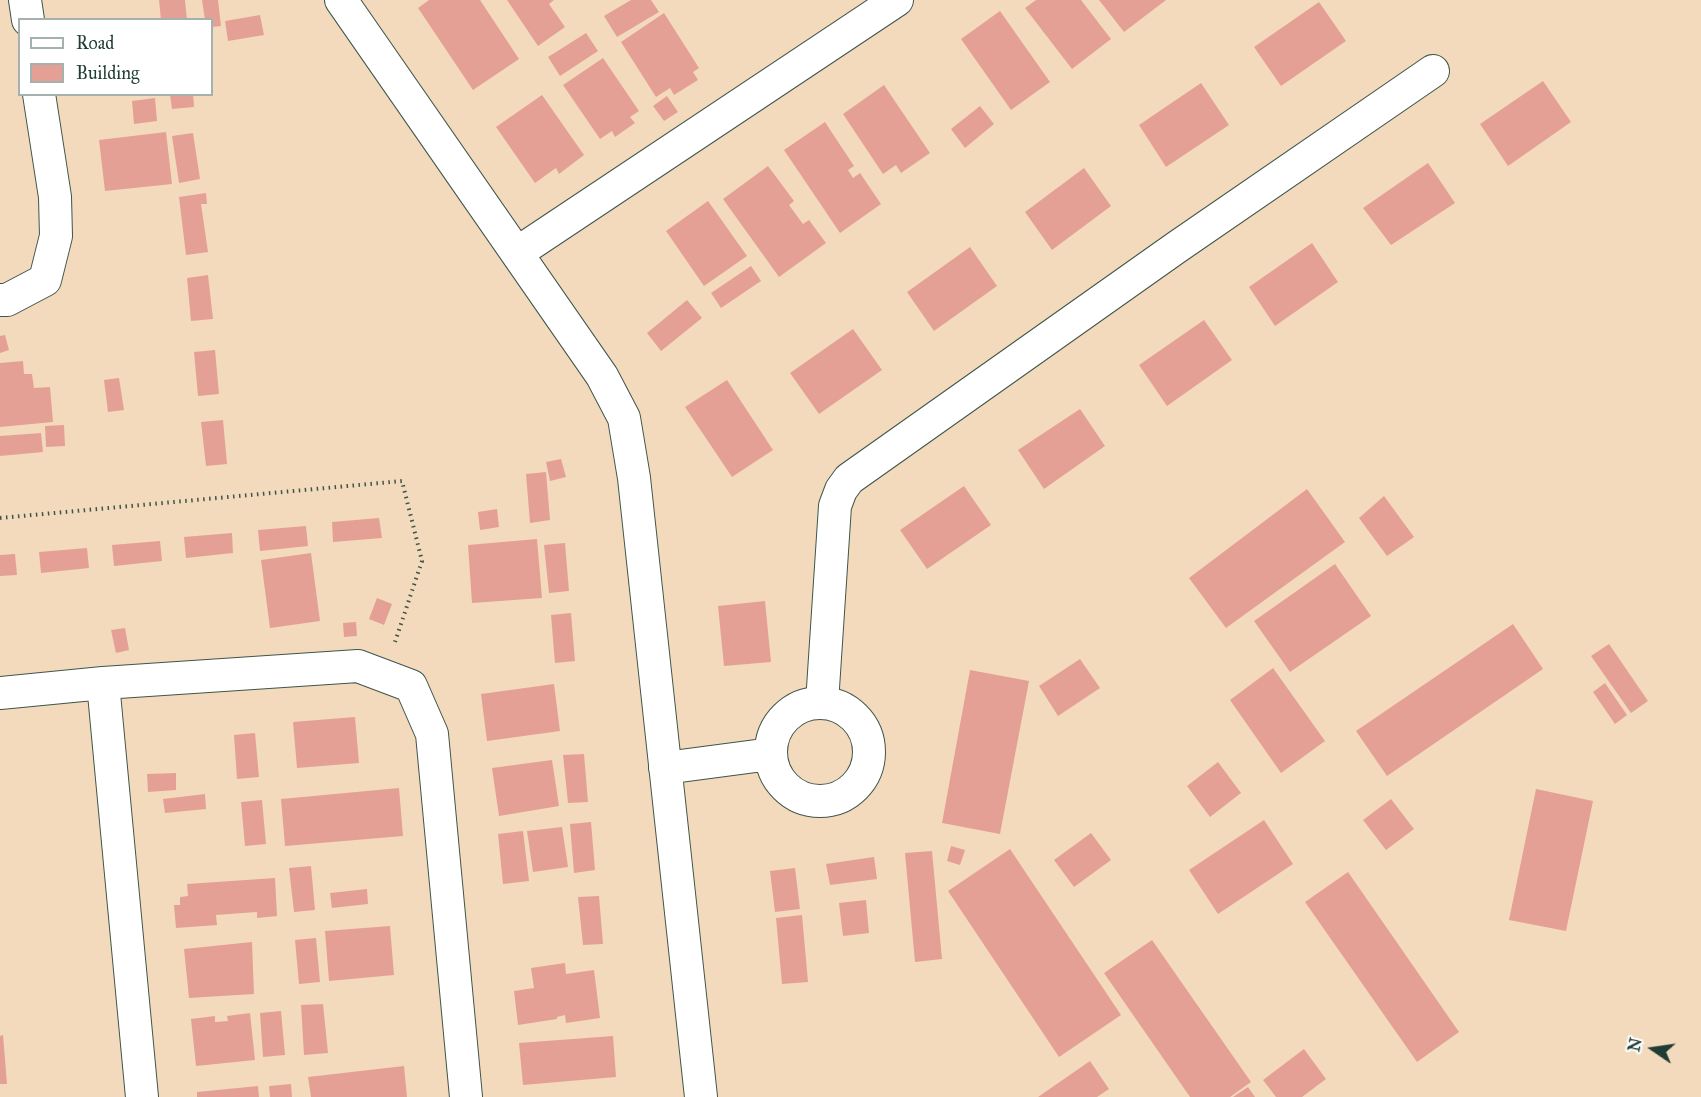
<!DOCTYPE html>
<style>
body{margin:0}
#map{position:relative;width:1701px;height:1097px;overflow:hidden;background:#f3dabd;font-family:"IM FELL Great Primer",serif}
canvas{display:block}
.legend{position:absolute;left:18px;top:18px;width:195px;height:78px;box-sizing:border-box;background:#fff;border:2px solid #a5b1ae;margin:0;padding:8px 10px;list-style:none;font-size:18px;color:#1f3d34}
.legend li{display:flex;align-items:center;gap:12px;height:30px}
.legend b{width:30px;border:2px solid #a5b1ae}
.north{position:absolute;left:1623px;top:1019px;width:60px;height:60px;-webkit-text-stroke:4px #fff;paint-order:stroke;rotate:283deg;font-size:16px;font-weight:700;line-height:24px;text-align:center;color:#1f3d34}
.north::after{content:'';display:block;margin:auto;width:21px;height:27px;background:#1f3d34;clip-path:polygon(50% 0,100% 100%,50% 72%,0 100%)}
</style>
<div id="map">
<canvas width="1701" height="1097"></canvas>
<ul class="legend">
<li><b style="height:8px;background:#fff"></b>Road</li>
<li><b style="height:16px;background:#e5a095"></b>Building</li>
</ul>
<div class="north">N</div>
</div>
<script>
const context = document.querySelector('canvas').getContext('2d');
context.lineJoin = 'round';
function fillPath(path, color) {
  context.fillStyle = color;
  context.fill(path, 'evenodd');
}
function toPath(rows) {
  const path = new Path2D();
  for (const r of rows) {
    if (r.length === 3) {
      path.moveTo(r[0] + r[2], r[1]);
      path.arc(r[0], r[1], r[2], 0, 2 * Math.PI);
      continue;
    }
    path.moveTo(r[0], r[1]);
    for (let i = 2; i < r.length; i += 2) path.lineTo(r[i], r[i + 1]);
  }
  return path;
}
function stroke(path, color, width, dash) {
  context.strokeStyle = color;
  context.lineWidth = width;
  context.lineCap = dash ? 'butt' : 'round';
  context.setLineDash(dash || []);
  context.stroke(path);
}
fillPath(toPath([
 [159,0,185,0,187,20,161,20],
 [202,0,218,0,221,26,212,27,212,20,205,20],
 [429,0,480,0,519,59,473,90,418,8],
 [507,0,554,0,549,4,565,27,538,46],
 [631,0,651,0,659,12,617,37,604,16],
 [1036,0,1081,0,1111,39,1072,69,1025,8],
 [1099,0,1166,0,1124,32],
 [1319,2,1346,41,1281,86,1254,47],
 [1000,11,1050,82,1011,110,961,39],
 [664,13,699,68,693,72,698,80,674,95,670,88,656,97,621,42],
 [260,15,264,35,228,41,225,21],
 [586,33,598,51,560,76,548,57],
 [603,58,639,111,630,117,635,123,615,137,612,131,600,139,563,85],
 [1543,81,1571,122,1508,166,1480,124],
 [1201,83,1229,125,1166,167,1139,125],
 [884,85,930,153,901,173,896,165,883,174,843,114],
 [170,94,193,94,194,107,172,109],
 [542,95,584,155,559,174,556,168,535,183,496,127],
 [667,96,678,112,664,121,653,106],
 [155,98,157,121,134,124,132,101],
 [980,106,994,124,965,148,951,129],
 [825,122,854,166,848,170,853,178,860,173,881,204,840,233,784,150],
 [166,132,172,184,105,191,99,140],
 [193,133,200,179,179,183,172,136],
 [1428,163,1455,203,1391,245,1363,208],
 [768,166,794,201,789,205,803,224,809,220,826,243,779,277,723,199],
 [1084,168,1111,206,1052,250,1025,212],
 [206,193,207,204,201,204,208,252,186,255,179,197],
 [708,201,747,256,704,286,666,231],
 [1312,243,1338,282,1275,326,1249,287],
 [970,247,997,286,934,331,907,292],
 [751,266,761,281,721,308,711,293],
 [208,275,213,319,191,321,187,278],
 [687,300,702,318,661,351,647,333],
 [1204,320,1232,360,1167,406,1139,365],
 [853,329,882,370,819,414,790,373],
 [5,335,9,350,0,353,0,336],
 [215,350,219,394,198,396,194,352],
 [23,361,24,374,32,374,34,388,50,387,53,422,0,427,0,363],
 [119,378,124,410,108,412,104,380],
 [727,380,773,450,732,477,685,407],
 [1080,409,1105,446,1044,489,1018,450],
 [223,420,227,464,206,466,201,422],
 [64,425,65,446,46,447,45,426],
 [41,433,43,452,0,456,0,436],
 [561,459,566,477,550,481,546,462],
 [546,472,550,520,530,523,526,474],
 [964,486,991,525,927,569,900,530],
 [1307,489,1345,542,1226,628,1189,578],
 [1384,496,1414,537,1387,556,1359,518],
 [497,509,499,527,480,530,478,512],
 [379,518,382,538,333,542,332,522],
 [306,526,308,546,260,551,258,530],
 [232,533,233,553,186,558,184,537],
 [537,539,542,598,472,603,468,545],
 [160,541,162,561,114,566,112,545],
 [565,543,569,591,549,593,544,545],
 [87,548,89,568,41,573,39,552],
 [311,553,320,621,270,628,261,560],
 [15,554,17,575,0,576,0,555],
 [1335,564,1371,616,1290,672,1254,621],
 [377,598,392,604,384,625,369,619],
 [765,601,771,662,724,666,718,606],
 [571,613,575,661,555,663,551,615],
 [356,622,357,636,344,637,343,623],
 [1513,624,1543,669,1387,776,1356,731],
 [125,628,129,650,116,653,111,630],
 [1609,644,1648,701,1631,713,1591,656],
 [1080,659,1100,688,1058,716,1039,686],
 [1273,668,1325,741,1281,773,1230,700],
 [970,670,1029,681,1000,834,942,823],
 [1605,683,1627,715,1615,724,1593,692],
 [554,684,560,731,487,741,481,694],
 [355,717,359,763,297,768,293,722],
 [255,733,259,777,237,779,234,735],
 [584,754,588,802,568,803,563,755],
 [552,760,559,806,499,816,492,768],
 [1218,762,1241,793,1210,817,1187,786],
 [176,773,176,790,148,792,147,774],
 [399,788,403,836,285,846,281,799],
 [1536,789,1593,801,1566,931,1509,920],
 [205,794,206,809,165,813,163,799],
 [1391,799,1414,829,1386,850,1363,820],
 [262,800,266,844,245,846,241,802],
 [1264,820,1293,864,1218,914,1189,870],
 [591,822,595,870,574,873,570,824],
 [562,827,568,867,533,872,527,831],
 [523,831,529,881,503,884,498,834],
 [1091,833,1111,860,1074,887,1054,860],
 [951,846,965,850,960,865,947,861],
 [1010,849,1121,1015,1059,1057,948,891],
 [932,851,942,959,915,962,905,853],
 [874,857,877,879,830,885,826,864],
 [311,866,315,910,294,912,289,868],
 [795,868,800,909,775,912,770,871],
 [1348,872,1459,1032,1417,1062,1305,902],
 [275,878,277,916,257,918,257,912,216,915,217,925,176,928,174,905,180,905,180,897,188,896,187,884],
 [367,889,368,904,332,908,330,893],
 [599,896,603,944,583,945,578,897],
 [866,900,869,933,843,936,839,903],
 [802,915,808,982,782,984,776,918],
 [390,926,394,975,329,981,325,931],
 [316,938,320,982,299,984,295,940],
 [1152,940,1251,1082,1230,1097,1190,1097,1104,973],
 [252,942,254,994,189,998,184,949],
 [565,963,566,974,594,970,600,1018,566,1023,565,1015,557,1017,557,1019,518,1025,514,991,534,988,531,968],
 [323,1004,328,1053,304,1055,301,1005],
 [281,1011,285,1055,263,1057,260,1013],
 [250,1013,255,1060,196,1066,191,1019,215,1016,215,1022,228,1021,227,1016],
 [3,1035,7,1084,0,1084,0,1036],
 [613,1036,616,1077,523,1085,519,1043],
 [1304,1049,1326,1079,1302,1097,1276,1097,1263,1080],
 [1090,1061,1109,1089,1097,1097,1038,1097],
 [404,1066,407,1097,311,1097,308,1077],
 [291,1084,292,1097,270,1097,269,1086],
 [258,1086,259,1097,197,1097,197,1092],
 [1248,1087,1255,1097,1233,1097]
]), '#e5a095');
const street = toPath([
 [25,0,28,20],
 [341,0,602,376,624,418,634,478,701,1097],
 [517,253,897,0],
 [0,300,7,300,45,280,56,236,55,197,39,94],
 [103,683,142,1097],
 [0,693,103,683,358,666,411,686,432,734,466,1097],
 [822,703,835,506,841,490,849,479,1177,247,1433,71],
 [820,752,49],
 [665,768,771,754]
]);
stroke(street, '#3f5549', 34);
stroke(toPath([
 [0,518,402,481,422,561,394,645]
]), '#3f5549', 4, [1.5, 4.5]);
stroke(street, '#fff', 32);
</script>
